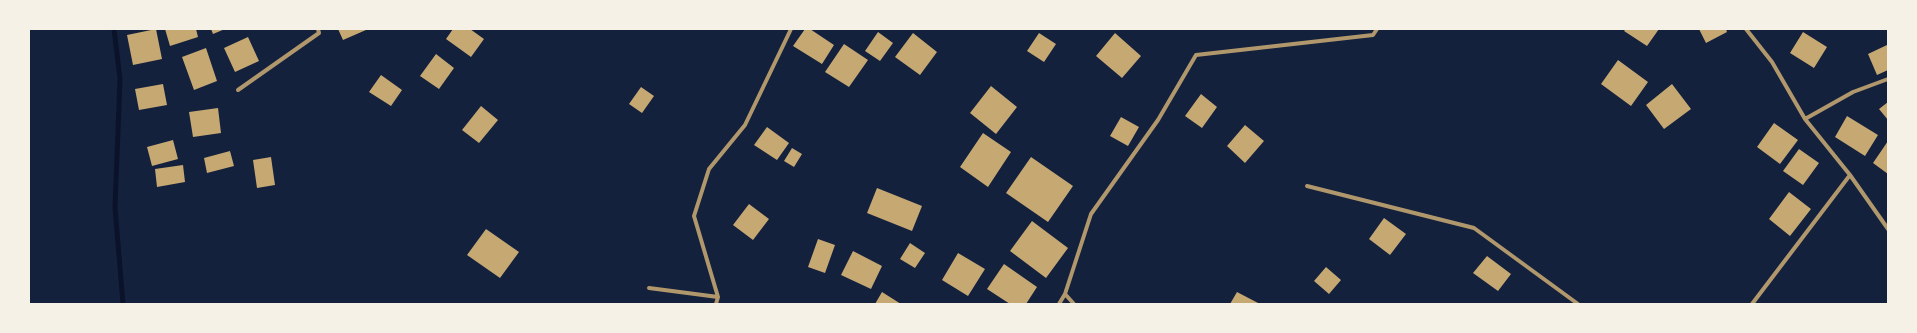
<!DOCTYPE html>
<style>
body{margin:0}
#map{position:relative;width:1917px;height:333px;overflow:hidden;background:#14213d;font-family:Helvetica,sans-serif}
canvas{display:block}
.frame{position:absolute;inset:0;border:30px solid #f6f1e7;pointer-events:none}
</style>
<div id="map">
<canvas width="1917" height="333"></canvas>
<div class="frame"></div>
</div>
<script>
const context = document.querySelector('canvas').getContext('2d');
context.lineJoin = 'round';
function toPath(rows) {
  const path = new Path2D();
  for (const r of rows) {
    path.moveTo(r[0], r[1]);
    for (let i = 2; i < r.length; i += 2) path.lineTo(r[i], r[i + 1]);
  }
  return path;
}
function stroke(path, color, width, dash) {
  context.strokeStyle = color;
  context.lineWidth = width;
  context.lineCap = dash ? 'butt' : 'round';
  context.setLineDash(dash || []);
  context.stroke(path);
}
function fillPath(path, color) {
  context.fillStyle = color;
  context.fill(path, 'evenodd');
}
stroke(toPath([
 [114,29,120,79,115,207,123,304]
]), '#0b132b', 5);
fillPath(toPath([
 [156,29,162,59,133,65,127,35],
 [165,29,196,29,198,37,170,46],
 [211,29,225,29,213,34],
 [338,29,365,29,366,30,343,40],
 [453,29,470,29,484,39,471,57,446,39],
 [805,29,810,29,834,45,822,64,793,46],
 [1626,29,1659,29,1647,46,1624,31],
 [1699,29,1726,29,1727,32,1706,43],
 [878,32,893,43,880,61,865,51],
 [1803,32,1827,47,1814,68,1790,53],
 [913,33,937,52,920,75,895,57],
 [1039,33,1056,44,1044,62,1027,51],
 [1115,33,1141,56,1122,78,1096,56],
 [248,37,259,61,235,72,224,48],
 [844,44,868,60,849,87,825,72],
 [1887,45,1888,70,1877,75,1868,54],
 [206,48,217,81,194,90,182,57],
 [436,54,454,68,439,89,420,76],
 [1618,60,1648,82,1631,106,1601,84],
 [381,75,402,90,391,106,369,92],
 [163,84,167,105,139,110,135,89],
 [1672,84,1691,109,1664,129,1646,105],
 [991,86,1017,107,996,134,970,113],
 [641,87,654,96,642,113,629,104],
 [1201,94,1217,107,1202,128,1185,116],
 [1888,102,1888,120,1879,109],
 [481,106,498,120,479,143,462,130],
 [218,108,221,133,193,137,189,112],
 [1847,116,1878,135,1865,156,1835,137],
 [1121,117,1139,127,1128,146,1110,136],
 [1774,123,1798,140,1780,164,1757,147],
 [1245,125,1264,141,1245,163,1227,146],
 [767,127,789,143,777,160,754,145],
 [983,133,1011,152,988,187,960,167],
 [173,140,178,159,152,166,147,147],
 [1888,141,1888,174,1873,163],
 [792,148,802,154,794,167,784,161],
 [1799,149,1819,163,1803,185,1783,171],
 [230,151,234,166,207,173,204,158],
 [271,157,275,185,257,188,253,160],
 [1031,157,1073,186,1048,222,1006,193],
 [183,165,185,182,157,187,155,169],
 [877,188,922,206,912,231,867,213],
 [1789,192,1811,209,1790,236,1769,219],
 [749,204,769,219,753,240,733,225],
 [1384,218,1406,234,1390,255,1369,239],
 [1032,221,1068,248,1046,278,1010,251],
 [486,229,519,252,500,278,467,255],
 [818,239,835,245,825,273,808,267],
 [910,243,925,253,915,268,900,259],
 [853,251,882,266,871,289,841,275],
 [958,253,985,269,968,296,942,280],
 [1487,256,1511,274,1498,291,1473,273],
 [1004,264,1037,287,1026,304,1010,304,987,289],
 [1326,267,1341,280,1329,294,1314,281],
 [882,292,901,304,875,304],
 [1237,292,1260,304,1230,304]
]), '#c6a872');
stroke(toPath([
 [1746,29,1772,62,1805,119,1850,175,1888,229],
 [238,90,319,33,318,29],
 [1805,119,1853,92,1888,79],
 [1307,186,1474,228,1578,304],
 [649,288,718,297],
 [716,304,718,297,694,216,709,169,745,125,791,29],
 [1059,304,1065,294],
 [1074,304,1065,294,1091,214,1158,120,1196,55,1373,35,1377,29],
 [1752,304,1850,175]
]), '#b1986c', 4);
</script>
